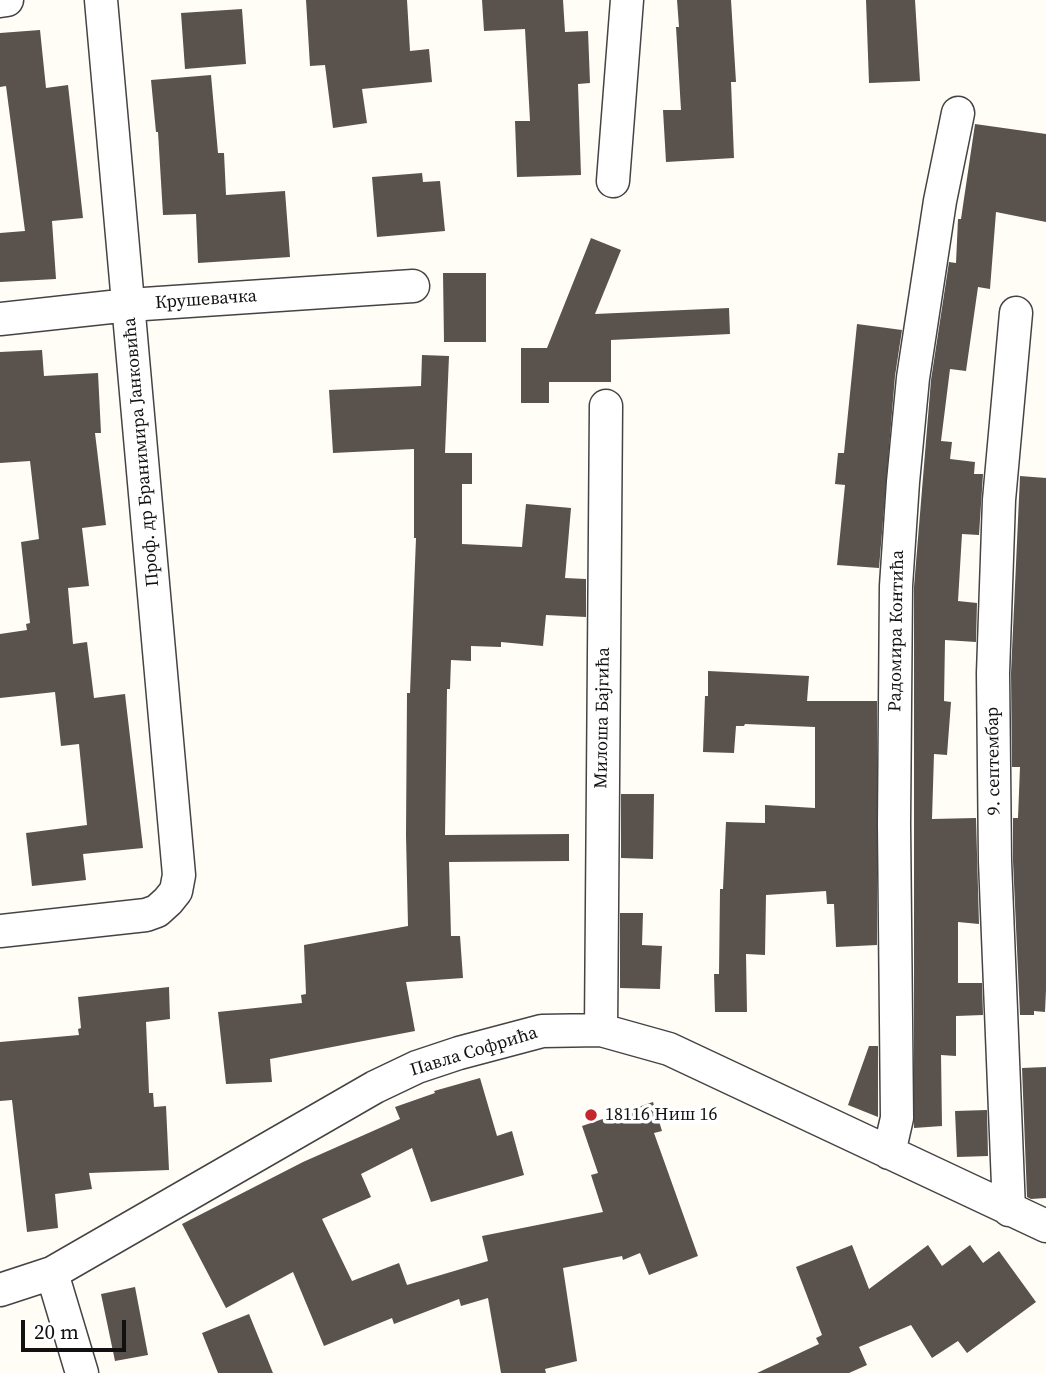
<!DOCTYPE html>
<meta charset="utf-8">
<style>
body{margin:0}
#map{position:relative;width:1046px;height:1373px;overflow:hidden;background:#fffdf5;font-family:"Source Serif 4",serif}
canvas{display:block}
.scale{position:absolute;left:21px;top:1320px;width:105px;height:32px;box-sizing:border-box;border:4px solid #111;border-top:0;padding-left:9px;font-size:21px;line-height:24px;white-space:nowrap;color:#111;-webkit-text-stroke:5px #fff;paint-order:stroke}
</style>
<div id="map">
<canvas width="1046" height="1373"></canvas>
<div class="scale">20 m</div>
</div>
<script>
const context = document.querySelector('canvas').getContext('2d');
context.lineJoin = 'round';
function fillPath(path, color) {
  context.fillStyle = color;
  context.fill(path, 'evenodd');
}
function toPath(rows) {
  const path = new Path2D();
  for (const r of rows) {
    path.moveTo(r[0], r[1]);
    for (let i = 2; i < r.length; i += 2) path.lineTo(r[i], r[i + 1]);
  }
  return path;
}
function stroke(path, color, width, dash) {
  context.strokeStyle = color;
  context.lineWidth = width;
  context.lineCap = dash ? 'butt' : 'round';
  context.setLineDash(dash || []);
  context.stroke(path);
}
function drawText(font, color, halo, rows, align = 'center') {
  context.font = font + ' "Source Serif 4",serif';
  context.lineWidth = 7;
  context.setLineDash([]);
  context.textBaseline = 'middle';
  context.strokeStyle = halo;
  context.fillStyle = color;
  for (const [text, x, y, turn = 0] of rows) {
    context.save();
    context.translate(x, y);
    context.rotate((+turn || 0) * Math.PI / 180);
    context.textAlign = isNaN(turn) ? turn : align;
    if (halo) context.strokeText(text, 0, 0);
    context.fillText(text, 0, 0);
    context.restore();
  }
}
fillPath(toPath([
 [306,0,407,0,410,51,429,49,432,82,362,89,367,123,333,128,325,65,310,66],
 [482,0,563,0,565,32,588,31,590,83,578,84,581,175,517,177,515,121,530,121,525,29,484,31],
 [677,0,731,0,736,82,731,82,734,158,666,162,663,110,681,110,676,27,679,27],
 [866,0,915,0,920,81,869,83],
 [242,9,246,64,185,69,181,13],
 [40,30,46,88,68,85,83,218,52,221,56,279,0,282,0,233,25,231,6,86,0,87,0,33],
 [211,75,218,153,224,153,226,195,285,191,290,257,198,263,196,214,163,215,158,132,156,132,151,80],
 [975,124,1046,134,1046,222,996,212,990,289,978,287,966,371,950,369,941,441,952,442,950,459,975,462,974,474,983,474,979,535,962,534,958,601,977,603,976,642,945,640,944,701,951,702,947,755,934,754,932,819,976,818,979,924,958,922,958,983,982,983,983,1015,956,1016,956,1056,941,1055,942,1126,914,1128,914,587,931,380,949,262,956,263,958,219,961,219],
 [422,173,423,182,440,181,445,231,377,237,372,177],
 [591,238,621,250,595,314,729,308,730,334,611,340,611,382,549,382,549,403,521,403,521,348,547,348],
 [443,273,486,273,486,342,444,342],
 [857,324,902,330,895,376,879,568,837,565,845,485,835,484,838,453,844,453],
 [42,350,44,376,98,373,101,433,95,433,106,525,82,528,89,586,68,588,73,644,87,642,94,698,125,694,143,848,83,854,86,880,32,886,26,833,87,825,79,744,61,746,55,692,0,698,0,634,27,630,26,624,30,623,21,542,39,539,30,461,0,463,0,352],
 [422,355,449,356,445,453,472,453,472,484,462,484,462,544,522,547,526,504,571,508,565,578,586,579,586,617,546,615,543,646,501,642,501,647,471,646,471,661,451,660,450,689,447,689,445,835,569,834,569,861,449,862,451,936,460,936,463,978,406,982,415,1031,270,1059,272,1082,226,1084,218,1012,302,1003,301,995,306,994,304,945,408,926,406,835,407,693,410,693,416,538,414,538,414,449,333,453,329,390,421,386],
 [1020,476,1046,478,1046,990,1045,1012,1034,1011,1034,1015,1020,1015,1013,861,1013,818,1018,818,1020,767,1012,767,1011,673],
 [708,671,809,676,807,701,877,701,877,945,836,947,834,904,827,904,826,891,766,895,765,955,746,954,747,1012,715,1012,714,974,719,974,720,889,723,889,726,822,765,823,765,805,815,808,815,727,745,724,744,726,736,726,734,753,703,752,705,696,708,696],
 [621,794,654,794,653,859,621,858],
 [620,913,643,913,642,945,662,946,660,989,620,988],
 [169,987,170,1019,146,1022,149,1093,153,1093,154,1107,166,1106,169,1170,89,1173,92,1189,55,1194,58,1228,27,1232,12,1100,0,1101,0,1042,79,1035,78,1029,81,1028,78,997],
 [869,1046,878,1046,878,1117,848,1105],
 [1046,1067,1046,1198,1031,1199,1027,1197,1022,1068],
 [480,1078,497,1136,512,1131,524,1175,431,1202,412,1148,361,1174,371,1197,322,1219,352,1281,399,1263,407,1285,488,1261,482,1236,603,1212,591,1175,598,1173,582,1126,653,1102,662,1131,654,1133,698,1256,649,1275,640,1253,623,1260,622,1256,563,1268,577,1361,545,1369,546,1373,501,1373,488,1298,461,1306,459,1299,394,1324,392,1318,324,1346,293,1272,226,1308,182,1224,303,1162,400,1119,395,1107,435,1093,434,1091],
 [987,1110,988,1156,957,1157,955,1111],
 [852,1245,869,1289,928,1245,942,1266,970,1245,983,1263,999,1251,1036,1302,967,1353,958,1341,932,1358,911,1325,859,1347,867,1365,849,1373,757,1373,819,1344,816,1338,822,1335,796,1267],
 [135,1287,148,1355,115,1361,101,1294],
 [249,1314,273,1373,218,1373,202,1333]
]), '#5a524d');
const minor = toPath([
 [0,1,7,0],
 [613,181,627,0],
 [0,319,129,305,413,286],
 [0,931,146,915,157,911,168,901,176,891,179,875,101,0],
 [601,1030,606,406],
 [889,1153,897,1118,894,824,896,586,903,482,913,378,940,201,958,113],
 [1009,1210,995,861,993,673,999,500,1016,313],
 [52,1273,82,1373],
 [0,1290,52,1273,375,1087,417,1067,459,1053,542,1031,601,1030,669,1049,1046,1226]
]);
stroke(minor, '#444', 35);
stroke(minor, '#fff', 32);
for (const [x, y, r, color] of [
 [591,1115,7,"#c4262e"]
]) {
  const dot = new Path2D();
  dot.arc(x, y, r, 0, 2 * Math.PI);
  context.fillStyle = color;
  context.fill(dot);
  stroke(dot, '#fff', 2.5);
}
drawText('18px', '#111', '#fff', [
 ["Крушевачка",206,300,-4],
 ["Проф. др Бранимира Јанковића",142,452,-95],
 ["Радомира Контића",897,631,-89],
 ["Милоша Бајгића",603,718,-89],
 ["9. септембар",994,761,-91],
 ["Павла Софрића",474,1052,-17]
]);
drawText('18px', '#111', '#fff', [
 ["18116 Ниш 16",605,1115]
], 'left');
</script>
